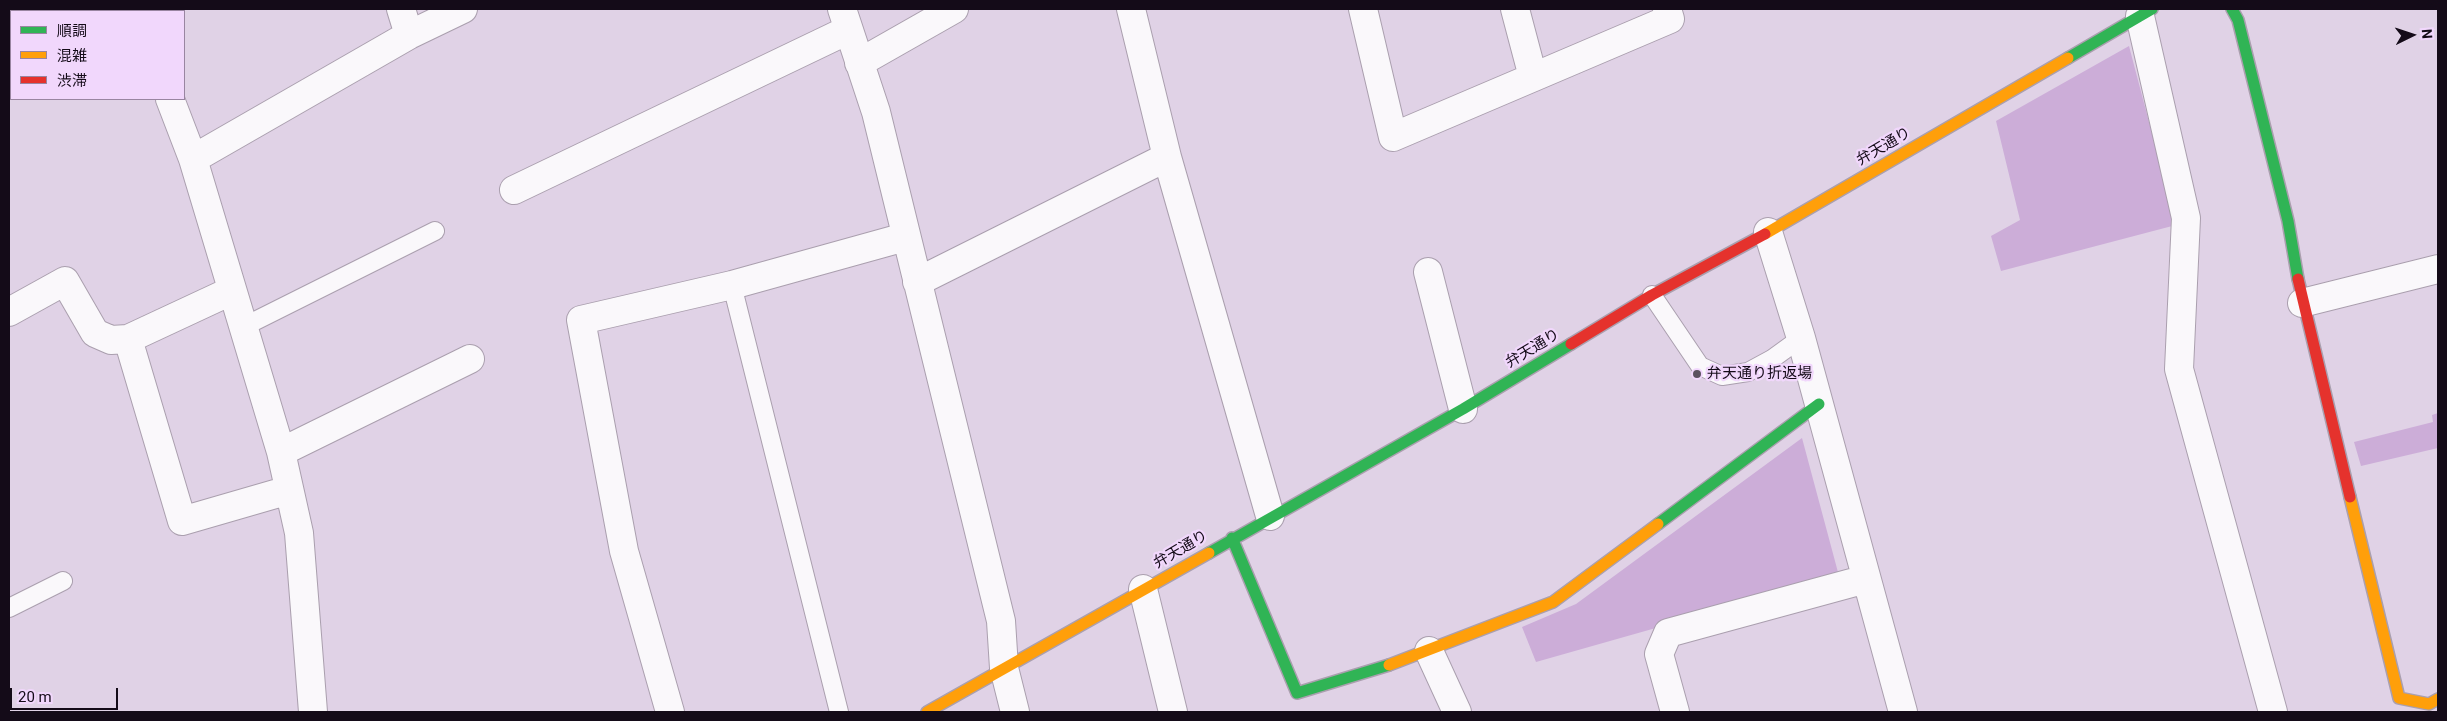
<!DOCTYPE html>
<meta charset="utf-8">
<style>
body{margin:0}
#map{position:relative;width:2447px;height:721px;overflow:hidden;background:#e0d2e6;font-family:Roboto,"Noto Sans JP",sans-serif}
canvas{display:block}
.frame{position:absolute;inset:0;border:10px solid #140b18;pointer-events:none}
.legend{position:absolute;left:10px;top:10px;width:175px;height:90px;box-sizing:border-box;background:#f1d7fc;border:1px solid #9985a1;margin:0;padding:6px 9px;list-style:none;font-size:15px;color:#140b18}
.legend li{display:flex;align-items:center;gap:10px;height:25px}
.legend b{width:25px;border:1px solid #9985a1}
.north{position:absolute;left:2387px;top:10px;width:50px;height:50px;-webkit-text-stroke:4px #f1d7fc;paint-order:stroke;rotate:86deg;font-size:14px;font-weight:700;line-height:20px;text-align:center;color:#140b18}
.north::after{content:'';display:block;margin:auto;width:18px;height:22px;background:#140b18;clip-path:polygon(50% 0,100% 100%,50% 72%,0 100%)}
.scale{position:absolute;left:10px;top:688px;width:108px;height:22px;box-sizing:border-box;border:2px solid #140b18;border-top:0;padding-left:6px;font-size:15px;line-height:18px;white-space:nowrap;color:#140b18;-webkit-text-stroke:4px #f1d7fc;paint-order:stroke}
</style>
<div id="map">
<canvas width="2447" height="721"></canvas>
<div class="frame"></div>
<ul class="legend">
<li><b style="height:6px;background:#30b455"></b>順調</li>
<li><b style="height:6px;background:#ff9f0a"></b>混雑</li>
<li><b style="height:6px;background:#e5322d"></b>渋滞</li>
</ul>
<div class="north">N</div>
<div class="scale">20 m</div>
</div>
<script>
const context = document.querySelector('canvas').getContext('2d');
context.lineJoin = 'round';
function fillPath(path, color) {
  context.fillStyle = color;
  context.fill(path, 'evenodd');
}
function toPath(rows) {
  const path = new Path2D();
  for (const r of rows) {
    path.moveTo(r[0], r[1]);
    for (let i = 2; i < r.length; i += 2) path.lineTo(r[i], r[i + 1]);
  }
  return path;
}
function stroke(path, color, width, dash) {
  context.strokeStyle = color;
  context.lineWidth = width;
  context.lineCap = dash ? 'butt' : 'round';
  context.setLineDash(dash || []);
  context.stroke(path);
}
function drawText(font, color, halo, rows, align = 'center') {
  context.font = font + ' Roboto,"Noto Sans JP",sans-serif';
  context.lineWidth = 4.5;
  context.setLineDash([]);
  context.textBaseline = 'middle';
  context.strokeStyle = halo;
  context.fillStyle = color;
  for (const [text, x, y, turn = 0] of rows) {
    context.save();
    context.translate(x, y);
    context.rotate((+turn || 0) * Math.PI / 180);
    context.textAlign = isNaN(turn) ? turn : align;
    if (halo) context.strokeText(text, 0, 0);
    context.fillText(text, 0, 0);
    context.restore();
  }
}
fillPath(toPath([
 [2129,46,2176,225,2001,271,1991,236,2020,220,1996,121],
 [2438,413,2438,448,2361,466,2354,442,2433,422,2432,415],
 [1802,438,1839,576,1536,662,1522,627,1576,604]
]), '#ccadd8');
const lane = toPath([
 [732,285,839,712],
 [1652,295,1700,366,1722,376,1748,372,1772,359,1801,338],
 [243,327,435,231],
 [9,608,63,581]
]);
const street = toPath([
 [136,9,137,11],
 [401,9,409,35],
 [842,9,876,112,1001,621,1004,668,1015,712],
 [1131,9,1167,157],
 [1363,9,1393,137,1670,19,1667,9],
 [1515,9,1533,77],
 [2140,16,2186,218,2179,369,2273,712],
 [859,63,954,9],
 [170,99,193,159,281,452,299,533,313,712],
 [193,159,409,35,463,9],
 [514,190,848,30],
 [1768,232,1801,338,1903,712],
 [1428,272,1463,409],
 [917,282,1167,157,1270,516],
 [2302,303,2438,269],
 [9,312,65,281,95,333,111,340,128,339,231,291],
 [128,339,182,521,289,490],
 [281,452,470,359],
 [1143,589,1173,712],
 [1429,651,1457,712],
 [670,712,624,551,581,320,732,285,905,237],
 [1675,712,1659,654,1668,633,1866,579]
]);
const fast = toPath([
 [2232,9,2238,20,2288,221,2298,279],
 [2068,58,2152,9],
 [1658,524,1819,404],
 [1232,538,1297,693,1389,665],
 [1209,553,1463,409,1571,344]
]);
const slow = toPath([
 [1765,234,2068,58],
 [2350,497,2399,698,2429,704,2438,699],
 [1389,665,1553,602,1658,524],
 [927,712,1209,553]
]);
const jam = toPath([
 [2298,279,2350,497],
 [1571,344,1652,295,1765,234]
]);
stroke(lane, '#aa9fae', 20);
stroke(street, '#aa9fae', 30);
stroke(fast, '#aa9fae', 14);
stroke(slow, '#aa9fae', 14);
stroke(jam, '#aa9fae', 14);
stroke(lane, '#faf8fb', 18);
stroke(street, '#faf8fb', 28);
stroke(fast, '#30b455', 11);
stroke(slow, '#ff9f0a', 11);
stroke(jam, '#e5322d', 11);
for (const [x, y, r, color] of [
 [1697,374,5,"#5b5160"]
]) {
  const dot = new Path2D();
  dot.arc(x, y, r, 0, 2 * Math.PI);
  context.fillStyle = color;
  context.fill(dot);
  stroke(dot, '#f1d7fc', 2);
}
drawText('15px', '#140b18', '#f1d7fc', [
 ["弁天通り",1884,147,-30],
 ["弁天通り",1533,349,-31],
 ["弁天通り",1181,550,-30]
]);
drawText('15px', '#140b18', '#f1d7fc', [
 ["弁天通り折返場",1707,374]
], 'left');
</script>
